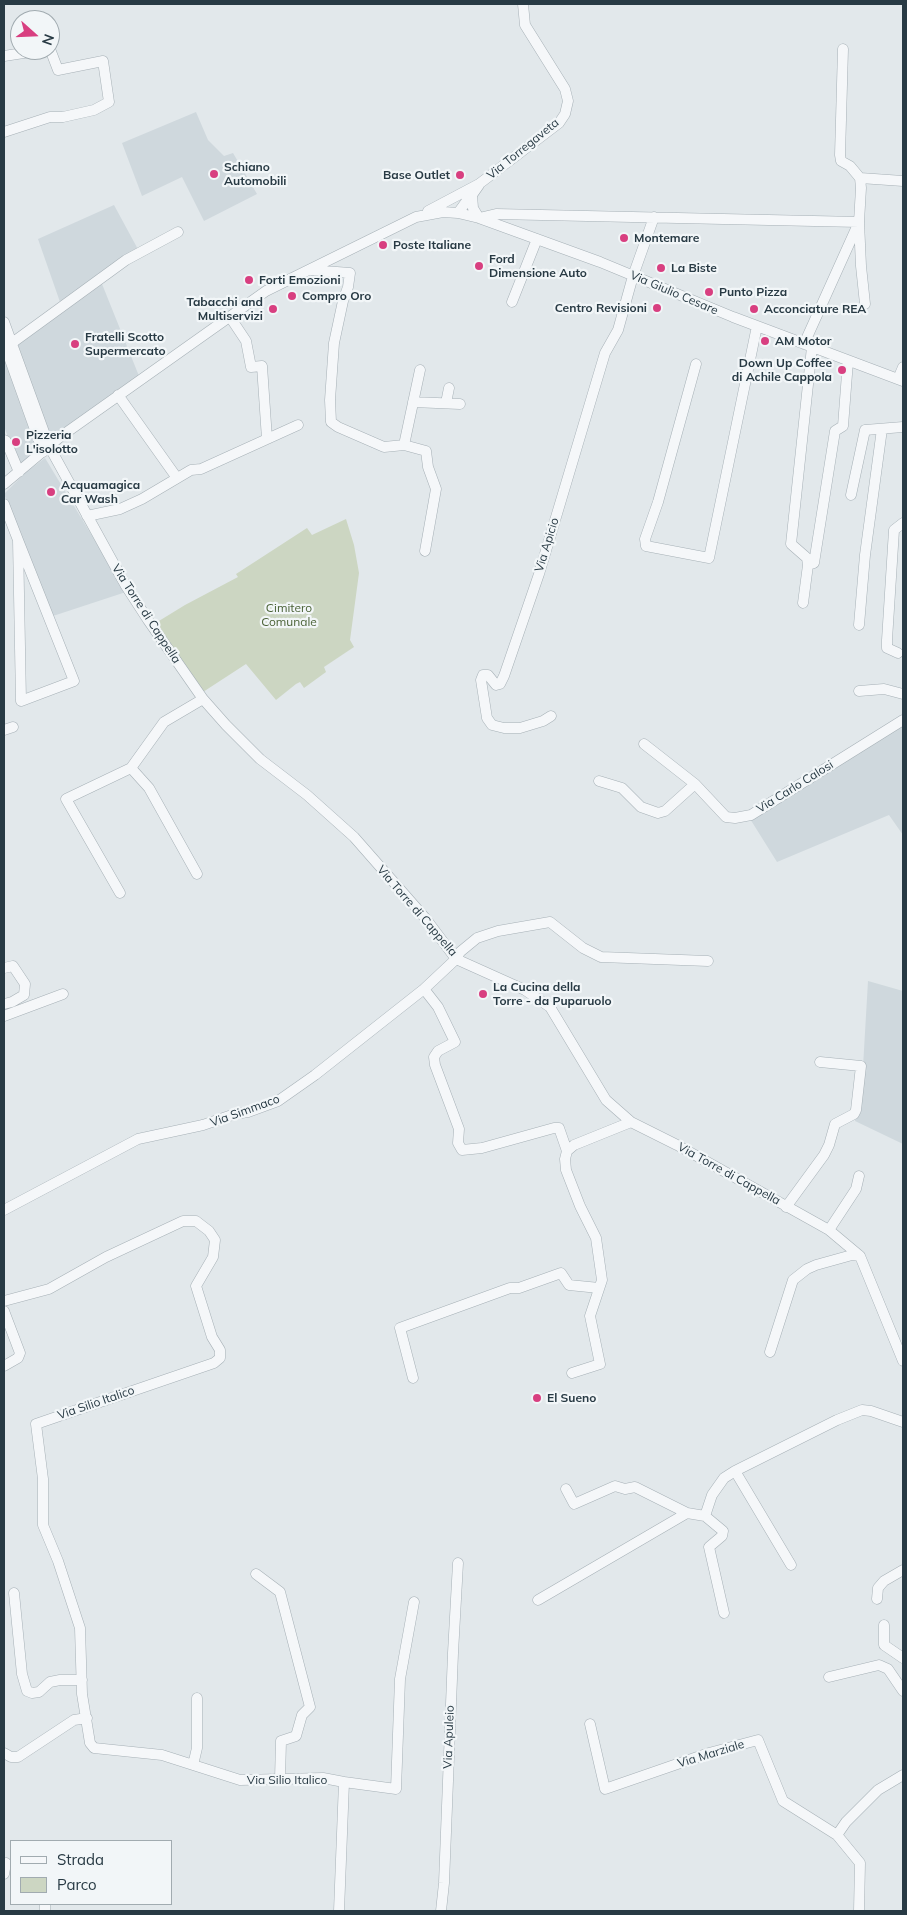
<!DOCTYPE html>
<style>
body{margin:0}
#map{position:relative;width:907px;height:1915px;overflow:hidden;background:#e2e8eb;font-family:Mulish,sans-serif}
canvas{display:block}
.frame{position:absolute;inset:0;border:5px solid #283a44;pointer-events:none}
.legend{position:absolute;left:10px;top:1840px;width:162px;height:65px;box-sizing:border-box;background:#f2f6f8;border:1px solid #a1abb0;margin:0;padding:6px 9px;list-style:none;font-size:15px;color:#283a44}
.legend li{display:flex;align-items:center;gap:10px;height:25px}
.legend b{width:25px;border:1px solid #a1abb0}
.north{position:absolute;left:10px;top:10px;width:50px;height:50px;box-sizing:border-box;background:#f2f6f8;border:1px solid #a1abb0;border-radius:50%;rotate:110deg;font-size:14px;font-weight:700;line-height:20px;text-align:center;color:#283a44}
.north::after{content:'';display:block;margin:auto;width:18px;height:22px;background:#d83f80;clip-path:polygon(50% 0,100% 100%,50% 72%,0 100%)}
</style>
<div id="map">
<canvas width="907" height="1915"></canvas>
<div class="frame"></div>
<ul class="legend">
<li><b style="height:6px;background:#f5f7f9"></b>Strada</li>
<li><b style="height:14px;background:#ccd6c2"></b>Parco</li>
</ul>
<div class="north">N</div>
</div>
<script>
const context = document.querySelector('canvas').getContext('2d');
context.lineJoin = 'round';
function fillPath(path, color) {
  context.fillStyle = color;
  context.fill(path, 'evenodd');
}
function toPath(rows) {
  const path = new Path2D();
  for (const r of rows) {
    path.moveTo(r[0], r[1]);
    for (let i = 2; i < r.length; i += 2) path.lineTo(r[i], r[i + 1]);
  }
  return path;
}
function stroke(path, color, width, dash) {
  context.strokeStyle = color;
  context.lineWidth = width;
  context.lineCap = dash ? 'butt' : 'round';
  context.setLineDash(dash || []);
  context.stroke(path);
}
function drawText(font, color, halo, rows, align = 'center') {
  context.font = font + ' Mulish,sans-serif';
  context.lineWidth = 4.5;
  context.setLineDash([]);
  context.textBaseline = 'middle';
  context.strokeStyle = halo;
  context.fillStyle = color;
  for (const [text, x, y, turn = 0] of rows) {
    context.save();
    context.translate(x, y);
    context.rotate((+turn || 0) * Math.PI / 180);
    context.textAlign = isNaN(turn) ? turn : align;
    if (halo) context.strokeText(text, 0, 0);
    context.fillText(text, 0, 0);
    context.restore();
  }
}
fillPath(toPath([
 [196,112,208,140,224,156,233,153,257,194,204,221,182,177,142,196,122,143],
 [114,205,140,253,100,279,139,376,18,466,4,426,4,329,14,336,60,302,38,239],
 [45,458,126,592,53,616,4,494,25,473],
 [903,715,903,835,889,815,777,862,747,814],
 [868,981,903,991,903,1144,855,1121,862,1084]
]), '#cfd8dd');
fillPath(toPath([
 [346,519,354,545,359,573,350,640,354,647,324,667,326,672,304,688,300,682,296,684,276,700,246,664,203,692,154,624,185,605,238,577,236,574,307,528,312,535]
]), '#ccd6c2');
const minor = toPath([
 [843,49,840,155,841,161,850,166,860,178,861,188,859,222,861,266,865,304],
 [4,56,43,50],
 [4,132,50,117,63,117,94,110,109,102,103,61,58,70,50,49],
 [860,178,903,181],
 [479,185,472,195,473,208,479,218],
 [428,211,479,184,559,123,565,114,568,101,565,89,525,25,523,4],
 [458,213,474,191],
 [479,218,496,214,859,222,804,344],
 [310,270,350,273,348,287,343,301,334,343,330,400,331,422,338,427,384,447,404,445,426,451,428,467,436,489,425,551],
 [512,302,537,239],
 [230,317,246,341,251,367,262,366,267,439],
 [4,322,49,446,126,586,148,620,203,699,226,725,260,759,307,795,354,837,426,919,456,959,525,990,550,1007,606,1100,631,1122,677,1145,829,1230,860,1256,903,1361],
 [4,343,43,452],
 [12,343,126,260,178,232],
 [696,364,658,502,645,539,646,546,709,558,757,326],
 [898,379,903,367],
 [118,395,177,478],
 [413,402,460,404],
 [446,403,449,388],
 [4,440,6,441,19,472],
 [404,445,420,370],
 [4,484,60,437,266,291,416,217,443,212,458,213,479,218,600,262,733,317,903,381],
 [851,495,865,430,903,427],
 [4,504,18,540,74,681,21,701,18,540],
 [87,516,120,509,142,499,191,470,201,469,298,425],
 [808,565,807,558,791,544,812,347],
 [803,603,808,565,814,563,835,431,843,426,848,361],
 [859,625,865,555,882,429],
 [898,653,887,648,887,640,894,530,903,523],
 [859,691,884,689,903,694],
 [551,716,543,721,520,728,504,728,492,725,487,718,481,680,483,675,488,675,496,685,500,684,504,676,539,574,605,353,618,330,633,276,654,217],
 [4,730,13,727],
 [644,744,695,784,726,817,735,818,751,815,903,720],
 [131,768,149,788,197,874],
 [599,781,622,788,641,807,658,813,665,811,695,784],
 [120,893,66,799,131,768,164,722,203,699],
 [4,968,13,966,25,984,24,995,12,1002,4,1004],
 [424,989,438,1007,455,1042,438,1051,434,1057,435,1065,459,1129,458,1143,462,1150,482,1148,554,1128,559,1128,567,1151],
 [4,1016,63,994],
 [786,1207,824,1155,829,1145,835,1124,854,1114,856,1110,861,1066,820,1062],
 [4,1210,138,1139,203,1125,235,1114,248,1112,278,1101,315,1075,424,989,456,959,460,952,477,938,498,931,550,922,583,948,601,957,708,961],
 [829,1230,856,1189,859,1176],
 [4,1301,49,1289,106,1257,183,1221,196,1221,209,1231,215,1240,213,1257,196,1286,212,1337,220,1350,220,1358,214,1363,36,1424,43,1479,43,1525,58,1561,80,1628,82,1694,90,1743,94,1748,162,1755,240,1780,323,1778,344,1782,339,1911],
 [4,1311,20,1353,18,1358,4,1366],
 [770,1352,793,1280,807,1269,816,1265,852,1255,860,1256],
 [572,1373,600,1364,590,1316,602,1280,596,1238,580,1206,566,1170,565,1159,567,1151,574,1145,631,1122],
 [413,1378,400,1328,510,1288,519,1288,561,1273,569,1285,599,1288],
 [735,1471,791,1565],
 [566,1489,574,1504,615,1486,625,1489,635,1487,687,1513],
 [705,1516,712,1495,724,1478,735,1471,837,1420,862,1410,871,1411,903,1422],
 [256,1574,280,1592,310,1707,302,1715,296,1736,281,1741,280,1779],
 [14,1593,22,1674,27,1691,32,1693,39,1692,50,1682,60,1680,82,1680],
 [877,1599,878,1588,884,1581,903,1570],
 [538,1600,687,1513,705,1516,723,1531,722,1536,709,1547,724,1613],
 [884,1625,884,1645,903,1658],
 [829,1677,879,1665,888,1669,903,1691],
 [590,1724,605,1789,709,1753,758,1740,783,1801,837,1835],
 [4,1753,11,1757,18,1757,74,1720,87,1718],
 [193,1765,197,1748,197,1698],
 [344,1782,396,1789,400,1679,414,1602],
 [4,1874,6,1863],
 [45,1911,45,1904],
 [441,1911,444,1883,453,1653,458,1563],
 [859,1911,860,1863,837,1835,846,1822,878,1790,903,1775]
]);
stroke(minor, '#a6b0b6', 11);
stroke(minor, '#f5f7f9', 10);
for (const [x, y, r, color] of [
 [214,174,5,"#d83f80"],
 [460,175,5,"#d83f80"],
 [624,238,5,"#d83f80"],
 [383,245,5,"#d83f80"],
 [479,266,5,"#d83f80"],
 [661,268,5,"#d83f80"],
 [249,280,5,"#d83f80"],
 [709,292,5,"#d83f80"],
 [292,296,5,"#d83f80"],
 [657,308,5,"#d83f80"],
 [273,309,5,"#d83f80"],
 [754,309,5,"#d83f80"],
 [765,341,5,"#d83f80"],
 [75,344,5,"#d83f80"],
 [842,370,5,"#d83f80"],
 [16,442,5,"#d83f80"],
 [51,492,5,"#d83f80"],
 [483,994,5,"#d83f80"],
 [537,1398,5,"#d83f80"]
]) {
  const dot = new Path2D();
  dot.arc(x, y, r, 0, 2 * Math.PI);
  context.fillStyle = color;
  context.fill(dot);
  stroke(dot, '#f2f6f8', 2);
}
drawText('12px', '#283a44', '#f2f6f8', [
 ["Via Torregaveta",523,149,-39],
 ["Via Giulio Cesare",674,293,23],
 ["Via Apicio",547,545,-73],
 ["Via Torre di Cappella",146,614,57],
 ["Via Carlo Calosi",795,787,-32],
 ["Via Torre di Cappella",417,911,49],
 ["Via Simmaco",245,1111,-20],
 ["Via Torre di Cappella",729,1174,29],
 ["Via Silio Italico",96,1403,-19],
 ["Via Apuleio",449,1737,-88],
 ["Via Marziale",711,1754,-17],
 ["Via Silio Italico",287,1780]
]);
drawText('bold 12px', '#283a44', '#f2f6f8', [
 ["Schiano",224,167],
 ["Automobili",224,181],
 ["Base Outlet",450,175,"right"],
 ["Montemare",634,238],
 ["Poste Italiane",393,245],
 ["Ford",489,259],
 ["Dimensione Auto",489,273],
 ["La Biste",671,268],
 ["Forti Emozioni",259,280],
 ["Punto Pizza",719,292],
 ["Compro Oro",302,296],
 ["Tabacchi and",263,302,"right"],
 ["Multiservizi",263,316,"right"],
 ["Centro Revisioni",647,308,"right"],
 ["Acconciature REA",764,309],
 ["Fratelli Scotto",85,337],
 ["Supermercato",85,351],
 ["AM Motor",775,341],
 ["Down Up Coffee",832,363,"right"],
 ["di Achile Cappola",832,377,"right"],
 ["Pizzeria",26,435],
 ["L'isolotto",26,449],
 ["Acquamagica",61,485],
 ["Car Wash",61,499],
 ["La Cucina della",493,987],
 ["Torre - da Puparuolo",493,1001],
 ["El Sueno",547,1398]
], 'left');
drawText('12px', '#496135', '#f2f6f8', [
 ["Cimitero",289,608],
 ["Comunale",289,622]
]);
</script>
